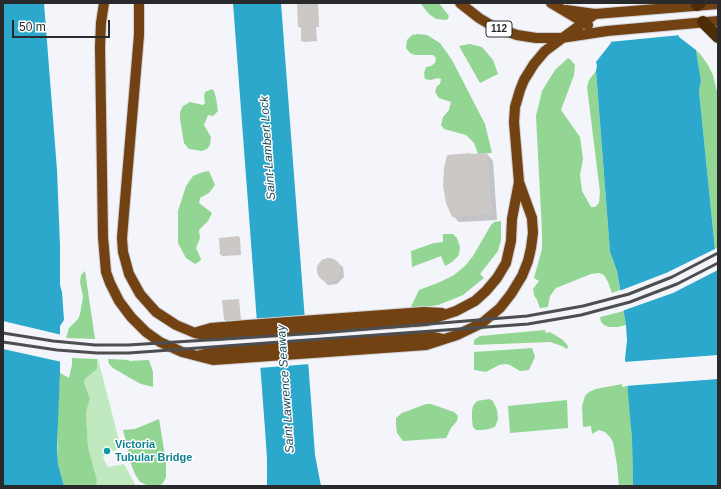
<!DOCTYPE html>
<style>
body{margin:0}
#map{position:relative;width:721px;height:489px;overflow:hidden;background:#f3f5fa;font-family:Helvetica,sans-serif}
canvas{display:block}
.frame{position:absolute;inset:0;border:4px solid #292a2b;pointer-events:none}
.scale{position:absolute;left:12px;top:20px;width:98px;height:18px;box-sizing:border-box;border:2px solid #292a2b;border-top:0;padding-left:5px;font-size:12px;line-height:14px;white-space:nowrap;color:#292a2b;-webkit-text-stroke:3px #fff;paint-order:stroke}
</style>
<div id="map">
<canvas width="721" height="489"></canvas>
<div class="frame"></div>
<div class="scale">50 m</div>
</div>
<script>
const context = document.querySelector('canvas').getContext('2d');
context.lineJoin = 'round';
function fillPath(path, color) {
  context.fillStyle = color;
  context.fill(path, 'evenodd');
}
function toPath(rows) {
  const path = new Path2D();
  for (const r of rows) {
    if (r.length === 3) {
      path.moveTo(r[0] + r[2], r[1]);
      path.arc(r[0], r[1], r[2], 0, 2 * Math.PI);
      continue;
    }
    path.moveTo(r[0], r[1]);
    for (let i = 2; i < r.length; i += 2) path.lineTo(r[i], r[i + 1]);
  }
  return path;
}
function stroke(path, color, width, dash) {
  context.strokeStyle = color;
  context.lineWidth = width;
  context.lineCap = dash ? 'butt' : 'round';
  context.setLineDash(dash || []);
  context.stroke(path);
}
function drawText(font, color, halo, rows, align = 'center') {
  context.font = font + ' Helvetica,sans-serif';
  context.lineWidth = 3;
  context.setLineDash([]);
  context.textBaseline = 'middle';
  context.strokeStyle = halo;
  context.fillStyle = color;
  for (const [text, x, y, turn = 0] of rows) {
    context.save();
    context.translate(x, y);
    context.rotate((+turn || 0) * Math.PI / 180);
    context.textAlign = isNaN(turn) ? turn : align;
    if (halo) context.strokeText(text, 0, 0);
    context.fillText(text, 0, 0);
    context.restore();
  }
}
fillPath(toPath([
 [97,359,98,359,121,448,105,454,103,458,108,467,124,464,136,486,96,486,97,480,88,447,86,413,90,398,84,383,85,379,97,369]
]), '#c0e9bf');
fillPath(toPath([
 [420,3,439,3,449,16,447,20,436,19,429,14],
 [418,34,427,35,440,43,452,60,485,124,492,153,478,154,474,143,466,135,444,129,441,125,443,117,449,110,451,102,439,98,435,92,437,86,440,84,441,79,438,78,431,80,425,79,424,73,426,67,431,66,435,63,436,58,433,55,415,55,410,53,406,48,407,40,412,35],
 [470,44,482,47,493,60,498,74,480,83,459,46],
 [696,50,701,55,708,65,713,75,718,96,718,247,715,249,699,91,701,81],
 [568,58,571,60,575,65,574,75,561,110,580,137,583,159,580,175,582,191,591,207,595,207,599,203,600,192,587,87,589,80,596,71,610,252,617,271,620,290,612,293,608,282,604,275,599,273,591,274,556,288,550,296,548,307,540,308,537,300,534,295,533,289,539,281,534,278,542,249,542,232,536,116,542,91,555,70],
 [212,89,214,91,216,98,218,111,213,116,208,115,204,125,211,137,210,145,207,149,202,151,189,149,184,143,180,119,180,112,183,106,190,102,203,105,205,103,204,96,205,92],
 [209,171,215,185,209,193,200,198,199,203,212,213,208,221,199,230,200,238,196,248,201,259,200,261,195,264,186,258,178,243,178,211,186,186,193,176,203,172],
 [501,221,501,240,498,251,480,274,484,278,463,295,451,300,438,305,410,309,419,290,440,282,454,275,465,266,473,256,491,225,494,222],
 [443,234,453,234,457,238,460,247,459,255,452,262,445,266,441,256,412,267,411,251,434,243,443,242],
 [85,271,95,339,66,338,69,328,78,319,80,314,83,297,80,282,81,275],
 [624,311,626,325,618,327,609,327,604,325,601,322,600,317],
 [545,330,546,333,550,332,563,340,568,346,567,349,562,346,550,342,474,345,474,340,480,336],
 [532,348,535,357,529,370,520,371,510,365,506,364,499,365,486,372,474,370,474,352],
 [72,358,97,359,97,369,85,379,84,383,90,398,86,413,88,447,97,480,96,486,64,486,58,464,57,426,60,373,69,378,72,365],
 [108,359,129,360,129,361,149,360,153,372,153,387,141,384,130,378,113,368,109,364],
 [622,384,622,387,627,386,629,395,632,439,633,486,619,486,617,465,613,442,610,437,605,432,599,430,592,434,591,426,583,427,582,406,585,396,589,392,596,389],
 [489,399,493,401,497,410,498,419,495,427,489,429,482,430,476,430,473,427,472,420,472,411,473,406,477,401],
 [567,400,568,428,510,433,508,406],
 [426,404,431,404,454,412,458,416,457,421,451,428,446,438,403,441,397,433,396,425,396,418,402,413],
 [159,419,166,462,166,477,163,483,159,486,149,486,140,482,135,474,131,464,123,430,135,429]
]), '#93d592');
fillPath(toPath([
 [3,3,44,3,57,170,60,246,60,285,62,292,64,320,60,326,60,373,57,446,58,464,64,486,3,486],
 [233,3,281,3,311,400,315,455,321,486,267,486,267,459,265,429],
 [607,3,676,3,679,37,696,50,701,81,699,91,718,279,718,486,633,486,632,439,625,359,627,340,626,325,617,271,610,252,596,71,597,66,596,62,611,43]
]), '#2ba8cb');
fillPath(toPath([
 [605,3,678,3,681,35,609,42],
 [717,248,718,270,673,293,622,311,619,291,666,273],
 [306,317,310,364,259,368,255,320],
 [3,321,62,335,62,362,3,349],
 [718,355,718,379,625,386,624,362]
]), '#f3f5fa');
fillPath(toPath([
 [298,3,318,3,319,27,316,27,317,41,304,42,302,41,302,28,299,27],
 [487,154,493,161,497,220,459,222,453,216],
 [239,237,240,239,241,255,223,256,221,255],
 [323,259,333,259,343,267,344,277,337,284,328,285,318,275,317,266],
 [238,300,239,301,241,320,226,321,225,320,223,301]
]), '#0003');
fillPath(toPath([
 [297,3,317,3,318,26,315,26,316,41,301,41,301,27,298,27],
 [471,153,471,154,487,153,492,214,452,217,446,203,443,186,444,168,447,155],
 [239,236,240,254,220,255,219,238],
 [329,270,12],
 [239,299,240,319,224,320,222,300]
]), '#ccc8c5');
const primary = toPath([
 [104,3,101,23,100,47,103,237,106,272,110,283,119,301,131,317,146,332,160,342,182,352,213,360,426,345,457,335,482,323,500,308,511,294,522,276,528,261,531,248,533,233,532,218,519,182,514,122,515,107,520,90,524,80,534,64,545,51,595,14,718,4],
 [139,3,139,35,124,213,122,238,123,252,129,274,140,294,156,312,176,325,195,333,212,336,426,321,456,311,475,301,486,291,497,278,506,263,511,241,512,219,519,182],
 [460,3,479,18,494,27,517,35,536,38,561,38,607,31,718,21],
 [551,3,588,25],
 [566,10,595,14],
 [197,332,211,328,248,325,424,312,442,313],
 [200,355,213,352,428,336,443,339]
]);
const highway = toPath([
 [697,5,700,3],
 [703,22,718,37]
]);
stroke(primary, '#cfd0d5', 12);
stroke(highway, '#cfd0d5', 14);
stroke(primary, '#724212', 10);
stroke(highway, '#4f2c08', 12);
stroke(toPath([
 [3,333,53,341,95,345,128,345,319,333,527,316,583,306,629,294,672,277,718,253],
 [3,342,57,350,97,353,129,353,528,324,581,315,630,302,677,284,718,263]
]), '#4d4e50', 3);
for (const [x, y, r, color] of [
 [107,451,4,"#0f9aa8"]
]) {
  const dot = new Path2D();
  dot.arc(x, y, r, 0, 2 * Math.PI);
  context.fillStyle = color;
  context.fill(dot);
  stroke(dot, '#fff', 1.5);
}
for (const [x, y, w] of [
 [499,29,26]
]) {
  const box = new Path2D();
  box.roundRect(x - w / 2, y - 8, w, 16, 3);
  context.fillStyle = '#fff';
  context.fill(box);
  stroke(box, '#292a2b', 1);
}
drawText('bold 10px', '#292a2b', null, [
 ["112",499,29]
]);
drawText('bold 11px', '#0d838f', '#fff', [
 ["Victoria",115,445],
 ["Tubular Bridge",115,458]
], 'left');
drawText('italic 12px', '#184a59', '#fff', [
 ["Saint-Lambert Lock",268,148,-94],
 ["Saint Lawrence Seaway",286,389,-94]
]);
</script>
